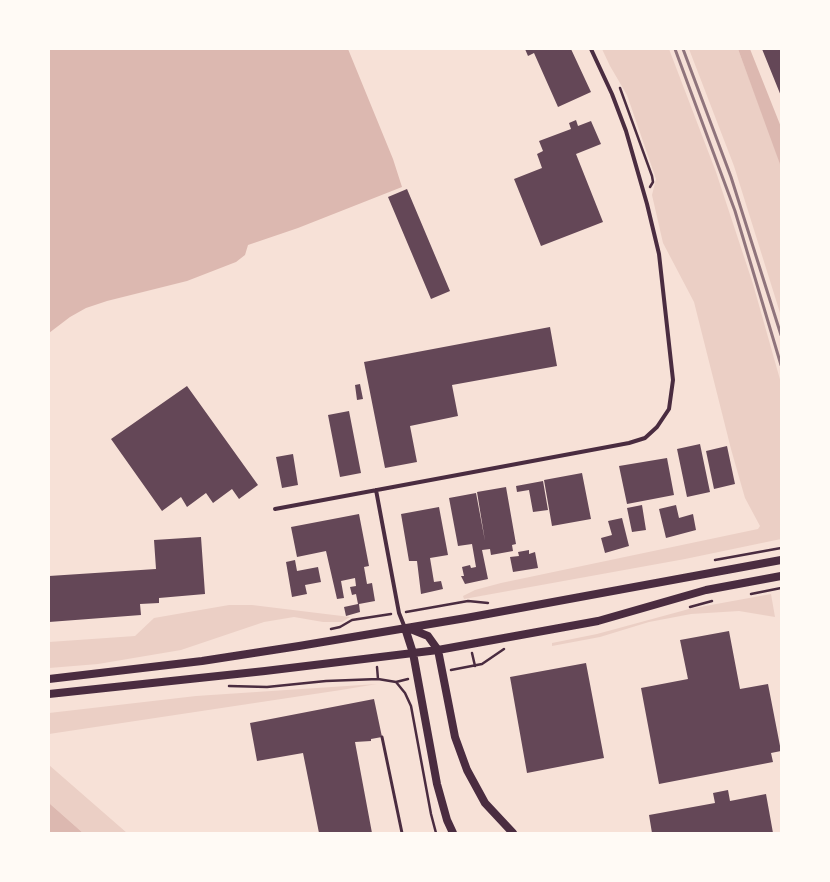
<!DOCTYPE html>
<style>
body{margin:0}
#map{position:relative;width:830px;height:882px;overflow:hidden;background:#f7e1d7;font-family:"Nunito Sans",sans-serif}
canvas{display:block}
.frame{position:absolute;inset:0;border:50px solid #fffaf5;pointer-events:none}
</style>
<div id="map">
<canvas width="830" height="882"></canvas>
<div class="frame"></div>
</div>
<script>
const context = document.querySelector('canvas').getContext('2d');
context.lineJoin = 'round';
function fillPath(path, color) {
  context.fillStyle = color;
  context.fill(path, 'evenodd');
}
function toPath(rows) {
  const path = new Path2D();
  for (const r of rows) {
    path.moveTo(r[0], r[1]);
    for (let i = 2; i < r.length; i += 2) path.lineTo(r[i], r[i + 1]);
  }
  return path;
}
function stroke(path, color, width, dash) {
  context.strokeStyle = color;
  context.lineWidth = width;
  context.lineCap = dash ? 'butt' : 'round';
  context.setLineDash(dash || []);
  context.stroke(path);
}
fillPath(toPath([
 [602,49,669,49,716,172,753,284,781,383,781,539,685,559,464,599,463,596,475,590,501,583,758,529,760,526,745,498,731,449,694,302,663,243,652,195,656,179,627,95,610,66],
 [689,49,738,49,774,145,781,167,781,316,734,166],
 [771,594,775,617,739,611,691,614,649,622,600,637,552,646,552,643,597,634,689,609],
 [229,605,252,605,350,617,342,622,323,622,294,617,264,622,181,650,98,664,49,668,49,642,135,636,154,618],
 [377,684,341,690,49,734,49,713,196,696],
 [49,765,127,833,83,833,49,803]
]), '#ebcfc5');
fillPath(toPath([
 [49,49,348,49,393,159,402,187,298,228,248,245,245,255,236,262,187,281,107,301,86,308,70,317,49,333],
 [738,49,750,49,781,127,781,167],
 [49,803,83,833,49,833]
]), '#dcb8b0');
fillPath(toPath([
 [525,49,571,49,591,92,558,107,534,53,528,56],
 [762,49,781,49,781,96],
 [576,120,578,126,591,121,601,144,576,154,603,222,541,246,514,179,542,168,537,154,543,151,539,141,571,129,569,123],
 [407,189,450,291,431,299,388,197],
 [550,327,557,366,452,385,458,416,410,426,417,462,385,468,364,362],
 [360,384,363,399,357,400,355,385],
 [187,386,258,485,239,499,232,489,213,503,206,493,187,507,181,497,162,511,111,439],
 [349,411,361,473,340,477,328,415],
 [700,444,710,492,687,497,677,449],
 [727,446,735,484,714,489,706,451],
 [293,454,298,485,282,488,276,457],
 [667,458,674,495,627,504,619,466],
 [582,473,591,519,552,526,544,480],
 [543,481,548,510,533,512,529,490,517,492,516,486],
 [506,487,516,544,512,545,513,551,491,555,490,549,482,550,488,579,465,584,461,576,464,576,462,567,470,565,471,568,476,567,472,544,458,546,449,498,476,493,485,541,477,492],
 [642,505,646,530,632,532,627,508],
 [676,505,679,518,693,514,696,530,666,538,659,509],
 [439,507,448,555,430,558,434,582,441,581,443,589,421,594,417,561,409,561,401,514],
 [359,514,369,566,364,567,367,584,372,583,375,601,359,604,360,612,346,616,344,607,358,604,356,594,352,595,350,587,356,586,355,578,341,581,344,598,337,599,326,551,297,557,291,527],
 [622,518,629,546,605,553,601,538,612,535,608,521],
 [201,537,205,594,159,598,159,603,140,604,141,615,49,622,49,576,156,569,154,540],
 [529,550,529,554,535,552,538,568,513,572,510,557,519,556,518,552],
 [295,560,297,571,318,567,321,582,305,585,307,594,292,597,286,562],
 [729,631,740,689,768,684,781,751,771,753,773,762,659,784,641,688,688,679,680,640],
 [586,663,604,758,527,773,510,677],
 [374,699,382,737,371,739,371,741,355,742,372,833,319,833,303,753,257,761,250,723],
 [728,790,730,801,766,794,773,833,652,833,649,815,715,803,713,793]
]), '#644757');
stroke(toPath([
 [620,88,652,176,653,182,650,187],
 [715,560,781,548],
 [751,594,781,588],
 [690,607,712,601],
 [406,612,468,601,488,603],
 [331,629,340,627,352,620,391,614],
 [472,653,475,666],
 [377,667,378,679],
 [451,670,482,664,504,649],
 [396,682,405,693,411,706,431,814,436,833],
 [229,686,267,687,326,681,378,679,396,682,408,679]
]), '#4a2c40', 2.5);
stroke(toPath([
 [382,737,402,833]
]), '#4a2c40', 3);
stroke(toPath([
 [376,490,399,613,405,628],
 [275,509,629,443,645,438,657,427,669,409,673,380,659,254,647,204,626,131,612,94,591,49]
]), '#4a2c40', 4);
stroke(toPath([
 [405,628,413,653,437,784,447,820,453,833],
 [408,628,428,636,438,650,455,737,467,770,485,803,513,833],
 [49,679,202,661,299,646,466,618,781,560],
 [49,694,265,671,438,650,598,621,706,590,781,576]
]), '#4a2c40', 8);
stroke(toPath([
 [675,49,735,211,781,365],
 [683,49,731,177,781,335]
]), '#8f747c', 3);
</script>
